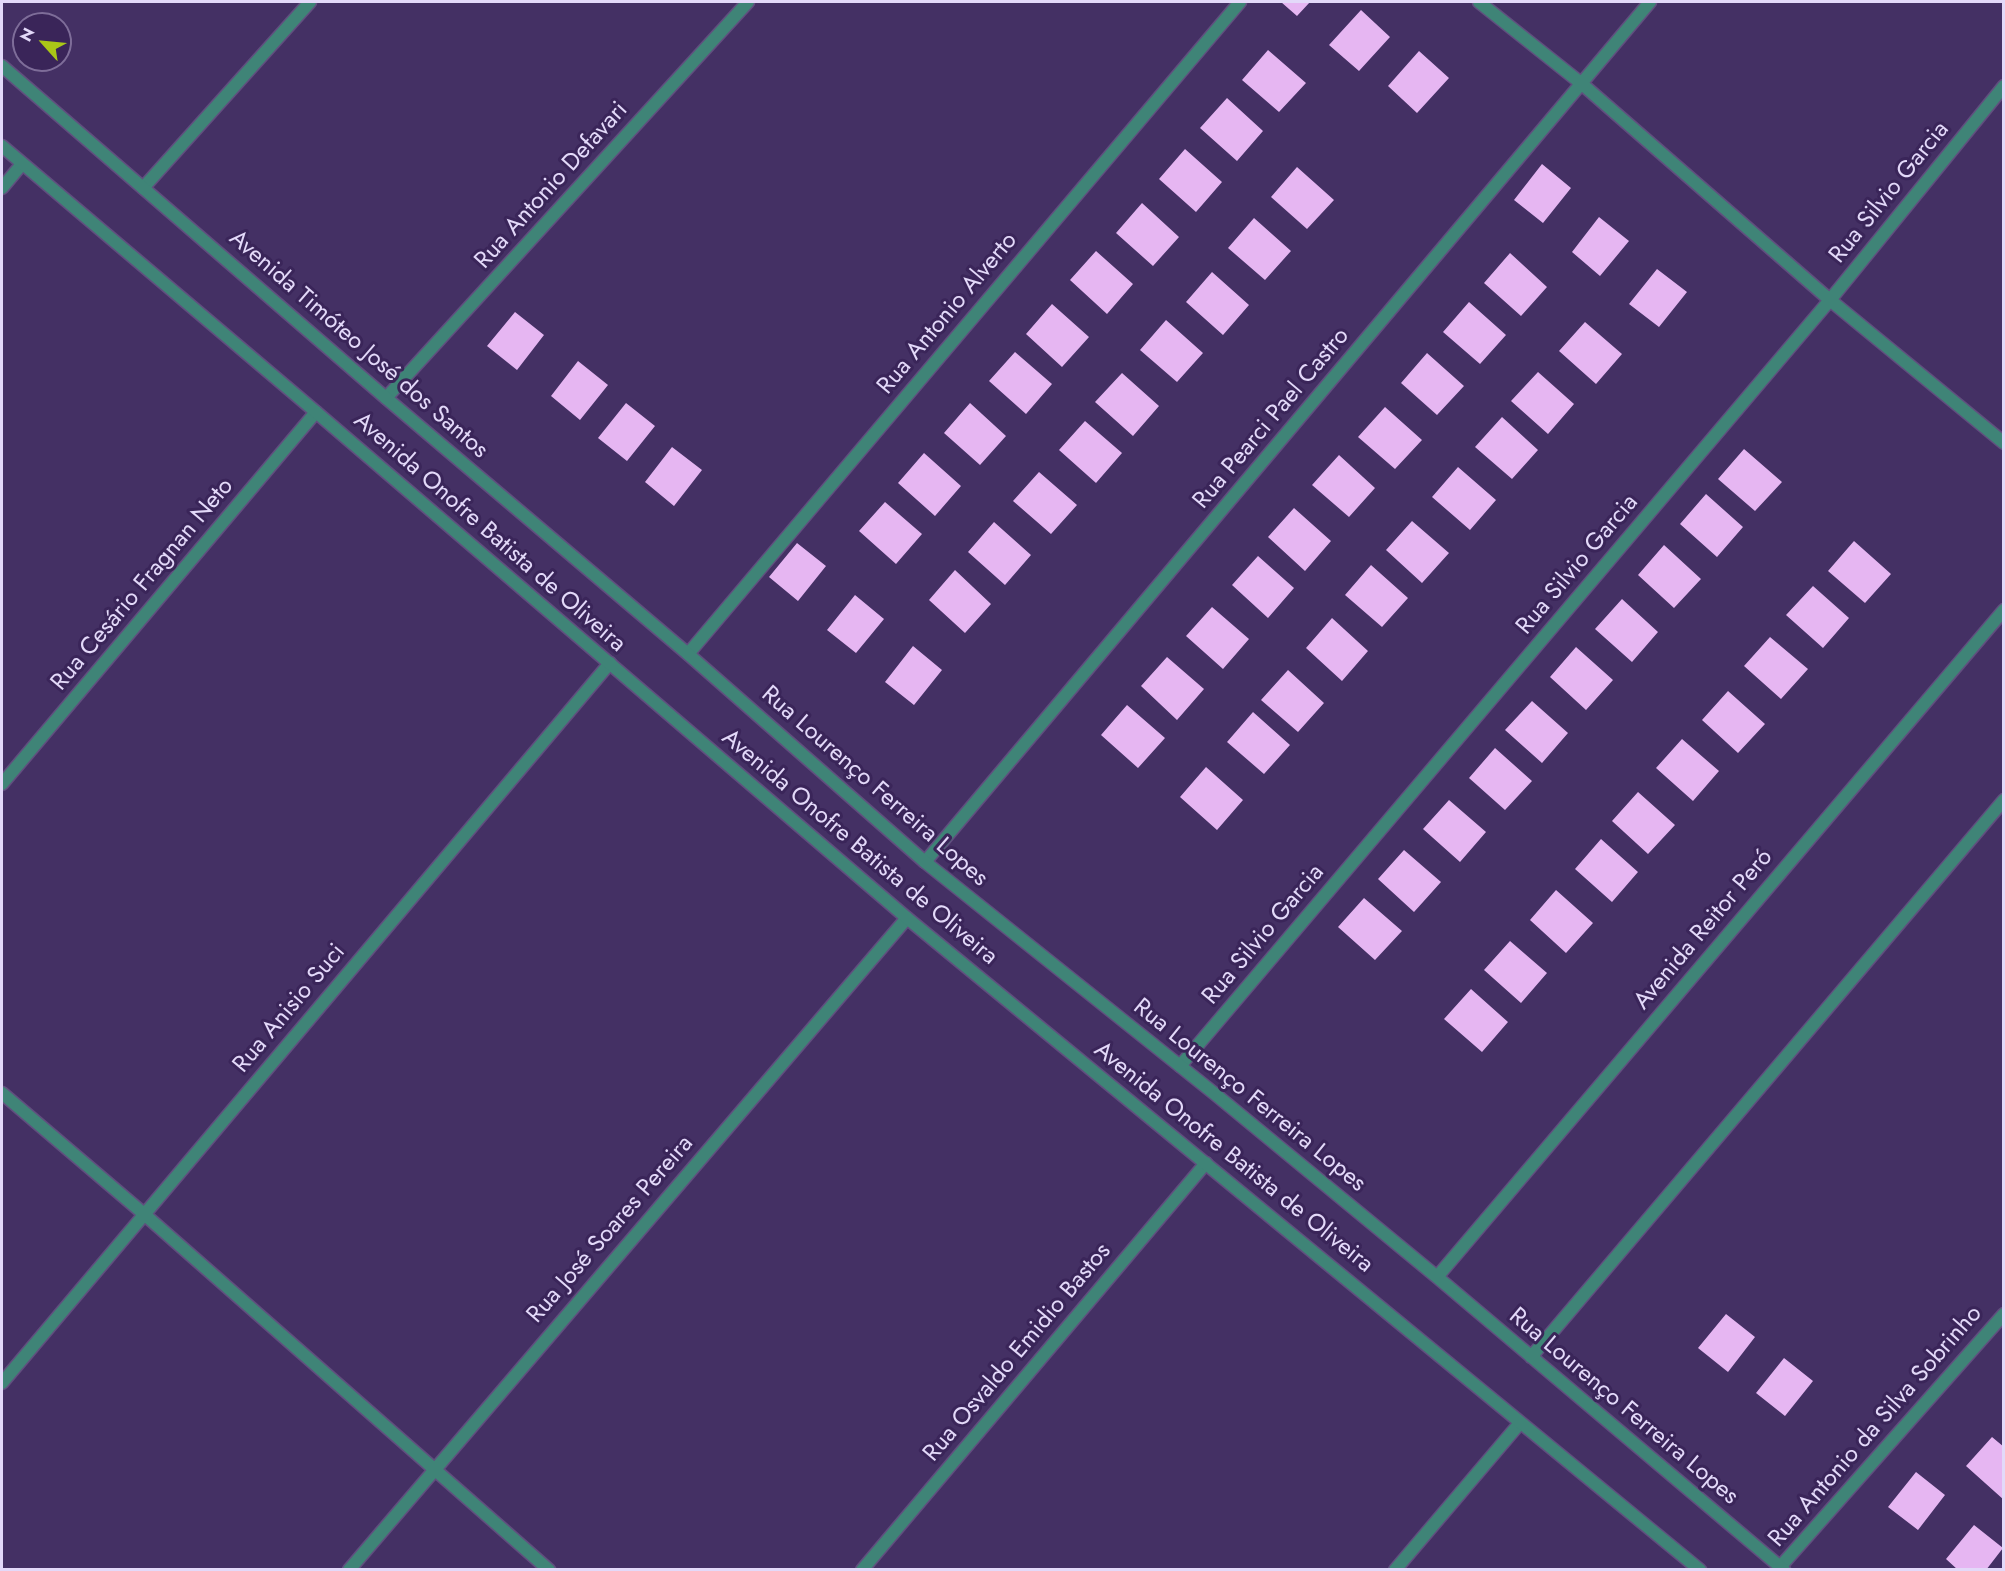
<!DOCTYPE html>
<meta charset="utf-8">
<style>
body{margin:0}
#map{position:relative;width:2005px;height:1571px;overflow:hidden;background:#443064;font-family:Jost,sans-serif}
canvas{display:block}
.frame{position:absolute;inset:0;border:3px solid #e3d9f9;pointer-events:none}
.north{position:absolute;left:12px;top:12px;width:60px;height:60px;box-sizing:border-box;background:#3a2559;border:2px solid #7e6d99;border-radius:50%;rotate:297deg;font-size:16px;font-weight:700;line-height:24px;text-align:center;color:#e3d9f9}
.north::after{content:'';display:block;margin:auto;width:21px;height:27px;background:#aac717;clip-path:polygon(50% 0,100% 100%,50% 72%,0 100%)}
</style>
<div id="map">
<canvas width="2005" height="1571"></canvas>
<div class="frame"></div>
<div class="north">N</div>
</div>
<script>
const context = document.querySelector('canvas').getContext('2d');
context.lineJoin = 'round';
function fillPath(path, color) {
  context.fillStyle = color;
  context.fill(path, 'evenodd');
}
function toPath(rows) {
  const path = new Path2D();
  for (const r of rows) {
    path.moveTo(r[0], r[1]);
    for (let i = 2; i < r.length; i += 2) path.lineTo(r[i], r[i + 1]);
  }
  return path;
}
function stroke(path, color, width, dash) {
  context.strokeStyle = color;
  context.lineWidth = width;
  context.lineCap = dash ? 'butt' : 'round';
  context.setLineDash(dash || []);
  context.stroke(path);
}
function drawText(font, color, halo, rows, align = 'center') {
  context.font = font + ' Jost,sans-serif';
  context.lineWidth = 6;
  context.setLineDash([]);
  context.textBaseline = 'middle';
  context.strokeStyle = halo;
  context.fillStyle = color;
  for (const [text, x, y, turn = 0] of rows) {
    context.save();
    context.translate(x, y);
    context.rotate((+turn || 0) * Math.PI / 180);
    context.textAlign = isNaN(turn) ? turn : align;
    if (halo) context.strokeText(text, 0, 0);
    context.fillText(text, 0, 0);
    context.restore();
  }
}
fillPath(toPath([
 [1281,2,1310,2,1297,16],
 [1361,10,1390,37,1359,71,1329,45],
 [1268,50,1306,83,1279,112,1242,80],
 [1419,51,1449,78,1417,113,1388,86],
 [1227,98,1263,131,1237,161,1200,128],
 [1185,149,1222,182,1196,212,1159,179],
 [1542,164,1571,188,1543,223,1514,200],
 [1297,167,1334,200,1307,229,1271,197],
 [1142,203,1179,237,1153,266,1116,233],
 [1599,217,1629,241,1600,276,1572,252],
 [1254,218,1291,251,1265,280,1228,248],
 [1096,251,1133,284,1107,314,1070,280],
 [1510,253,1547,287,1521,316,1484,283],
 [1657,269,1687,292,1659,327,1629,304],
 [1212,272,1249,305,1223,335,1186,302],
 [1469,302,1506,335,1480,364,1443,332],
 [1052,304,1089,337,1062,367,1026,334],
 [515,312,544,335,517,370,487,346],
 [1166,320,1203,353,1177,382,1140,350],
 [1585,322,1622,354,1596,384,1559,351],
 [1015,352,1052,384,1026,414,989,381],
 [1427,353,1464,386,1437,415,1401,383],
 [578,361,608,385,580,420,551,396],
 [1538,372,1574,404,1548,434,1511,401],
 [1122,373,1159,406,1133,436,1095,402],
 [626,403,655,426,627,461,598,438],
 [970,403,1006,436,980,465,944,433],
 [1385,407,1422,440,1395,469,1358,437],
 [1502,417,1538,450,1512,479,1475,447],
 [1085,421,1122,453,1096,483,1059,450],
 [672,447,702,470,674,506,645,482],
 [1744,449,1782,482,1755,511,1718,479],
 [924,453,961,486,935,516,898,483],
 [1339,455,1375,488,1349,517,1312,485],
 [1458,467,1496,500,1470,530,1432,497],
 [1039,472,1077,505,1051,534,1013,501],
 [1706,494,1743,527,1717,557,1680,524],
 [885,502,922,534,896,564,859,531],
 [1294,508,1331,541,1305,571,1268,537],
 [1412,521,1449,553,1422,583,1386,550],
 [994,522,1031,555,1005,585,968,552],
 [1854,541,1891,574,1865,603,1828,571],
 [797,543,826,566,798,601,769,577],
 [1664,545,1701,579,1674,608,1638,575],
 [1258,556,1294,588,1268,618,1232,585],
 [1371,565,1408,598,1382,627,1345,595],
 [955,570,991,604,965,633,929,600],
 [1813,586,1849,618,1823,648,1786,615],
 [855,595,884,619,856,653,827,630],
 [1622,599,1658,632,1632,662,1595,629],
 [1212,607,1249,639,1223,669,1186,636],
 [1332,618,1368,651,1342,681,1306,648],
 [1770,637,1808,669,1781,699,1744,666],
 [913,646,942,670,914,705,885,682],
 [1576,647,1613,680,1586,710,1550,677],
 [1167,657,1204,689,1177,720,1141,686],
 [1288,670,1324,703,1298,732,1261,700],
 [1728,691,1765,724,1738,753,1702,720],
 [1532,701,1568,733,1542,763,1505,730],
 [1127,705,1165,738,1138,768,1101,735],
 [1253,712,1290,745,1264,774,1227,742],
 [1682,739,1719,771,1693,801,1656,768],
 [1495,748,1532,781,1505,810,1469,778],
 [1206,767,1243,800,1217,830,1180,797],
 [1638,792,1675,825,1648,854,1612,821],
 [1449,800,1486,832,1460,862,1423,829],
 [1601,839,1638,872,1612,902,1575,869],
 [1404,850,1441,882,1414,912,1378,879],
 [1556,890,1593,923,1566,953,1530,920],
 [1364,898,1402,931,1375,960,1338,927],
 [1510,941,1547,973,1521,1003,1484,970],
 [1471,989,1508,1022,1482,1052,1444,1019],
 [1726,1314,1755,1337,1728,1372,1698,1348],
 [1784,1358,1813,1381,1785,1416,1756,1393],
 [1992,1437,2004,1447,2004,1500,1966,1466],
 [1916,1472,1945,1495,1918,1530,1888,1507],
 [1974,1525,2003,1548,1986,1570,1958,1570,1946,1559]
]), '#e6b6f2');
const minor = toPath([
 [1479,2,1582,84,1830,300,2004,443],
 [2,188,22,164],
 [143,188,310,2],
 [386,398,748,2],
 [688,654,1240,2],
 [2,784,316,412],
 [925,862,1650,2],
 [1180,1066,1830,300,2004,86],
 [2,1093,144,1214,549,1570],
 [2,1383,610,663],
 [1780,1567,2004,1314],
 [349,1570,907,918],
 [862,1570,1206,1163],
 [1395,1570,1520,1423]
]);
const tertiary = toPath([
 [2,66,386,398,688,654,925,862,1215,1094,1437,1277,1784,1570],
 [2,146,316,412,907,918,1700,1570],
 [1437,1277,2004,610],
 [1531,1357,2004,800]
]);
stroke(minor, '#614e7f', 15);
stroke(tertiary, '#614e7f', 15);
stroke(minor, '#3f8477', 12);
stroke(tertiary, '#3f8477', 12);
drawText('24px', '#e3d9f9', '#3a2559', [
 ["Rua Antonio Defavari",552,186,-48],
 ["Rua Silvio Garcia",1890,193,-51],
 ["Rua Antonio Alverto",948,314,-50],
 ["Avenida Timóteo José dos Santos",358,345,41],
 ["Rua Pearci Pael Castro",1272,419,-50],
 ["Avenida Onofre Batista de Oliveira",489,533,41],
 ["Rua Silvio Garcia",1578,565,-50],
 ["Rua Cesário Fragnan Neto",143,585,-50],
 ["Rua Lourenço Ferreira Lopes",874,787,41],
 ["Avenida Onofre Batista de Oliveira",859,848,40],
 ["Avenida Reitor Peró",1704,930,-50],
 ["Rua Silvio Garcia",1264,935,-50],
 ["Rua Anisio Suci",290,1009,-50],
 ["Rua Lourenço Ferreira Lopes",1249,1096,39],
 ["Avenida Onofre Batista de Oliveira",1233,1158,39],
 ["Rua José Soares Pereira",611,1230,-49],
 ["Rua Osvaldo Emidio Bastos",1018,1353,-50],
 ["Rua Lourenço Ferreira Lopes",1623,1407,40],
 ["Rua Antonio da Silva Sobrinho",1876,1427,-49]
]);
</script>
